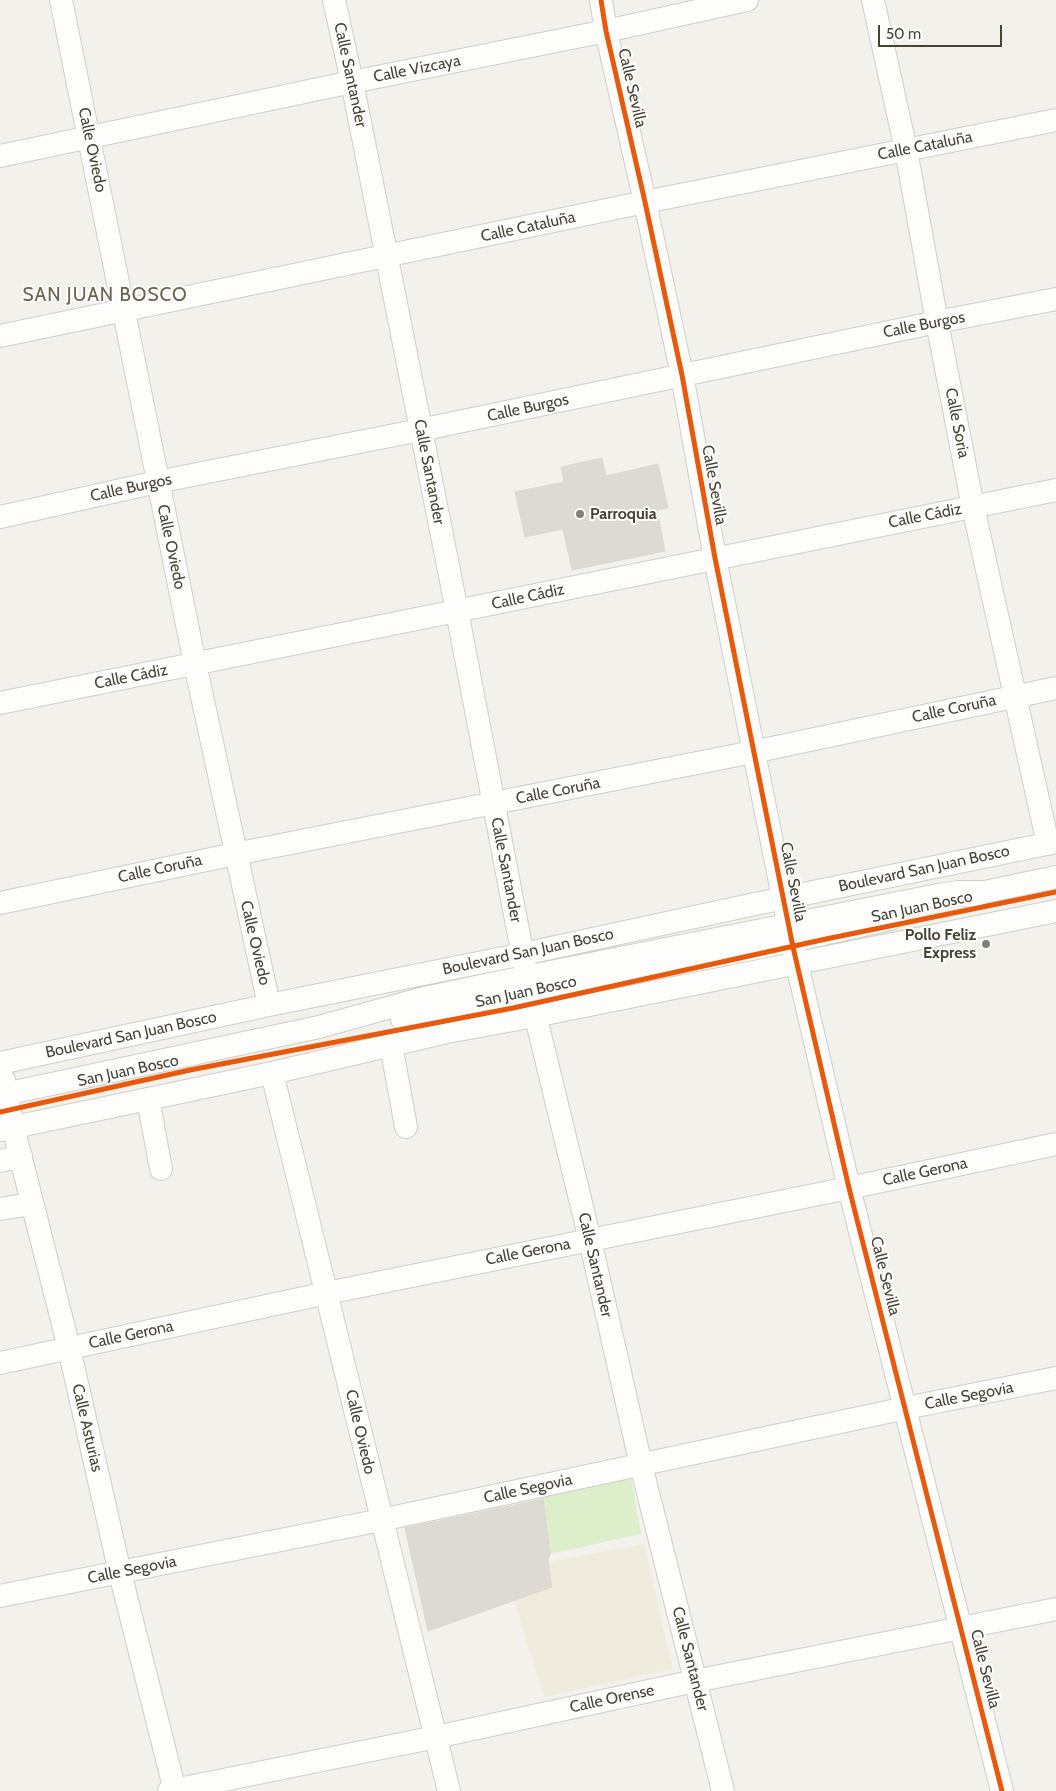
<!DOCTYPE html>
<meta charset="utf-8">
<style>
body{margin:0}
#map{position:relative;width:1056px;height:1791px;overflow:hidden;background:#f2f1eb;font-family:Cabin,sans-serif}
canvas{display:block}
.scale{position:absolute;left:878px;top:25px;width:124px;height:22px;box-sizing:border-box;border:2px solid #494336;border-top:0;padding-left:6px;font-size:15px;line-height:18px;white-space:nowrap;color:#494336;-webkit-text-stroke:4px #fff;paint-order:stroke}
</style>
<div id="map">
<canvas width="1056" height="1791"></canvas>
<div class="scale">50 m</div>
</div>
<script>
const context = document.querySelector('canvas').getContext('2d');
context.lineJoin = 'round';
function fillPath(path, color) {
  context.fillStyle = color;
  context.fill(path, 'evenodd');
}
function toPath(rows) {
  const path = new Path2D();
  for (const r of rows) {
    path.moveTo(r[0], r[1]);
    for (let i = 2; i < r.length; i += 2) path.lineTo(r[i], r[i + 1]);
  }
  return path;
}
function stroke(path, color, width, dash) {
  context.strokeStyle = color;
  context.lineWidth = width;
  context.lineCap = dash ? 'butt' : 'round';
  context.setLineDash(dash || []);
  context.stroke(path);
}
function drawText(font, color, halo, rows, align = 'center') {
  context.font = font + ' Cabin,sans-serif';
  context.lineWidth = 4;
  context.setLineDash([]);
  context.textBaseline = 'middle';
  context.strokeStyle = halo;
  context.fillStyle = color;
  for (const [text, x, y, turn = 0] of rows) {
    context.save();
    context.translate(x, y);
    context.rotate((+turn || 0) * Math.PI / 180);
    context.textAlign = isNaN(turn) ? turn : align;
    if (halo) context.strokeText(text, 0, 0);
    context.fillText(text, 0, 0);
    context.restore();
  }
}
fillPath(toPath([
 [644,1544,673,1669,544,1697,514,1600,552,1587,548,1562]
]), '#f0ecdd');
fillPath(toPath([
 [631,1478,641,1534,550,1554,542,1496]
]), '#ddeeca');
const building = toPath([
 [602,458,606,476,658,464,668,508,657,510,665,551,572,570,563,529,525,537,515,492,564,482,561,467,602,458],
 [543,1499,550,1554,548,1562,552,1587,428,1631,405,1528,543,1499]
]);
fillPath(building, '#dcdad3');
stroke(building, '#dad8d1', 1);
const minor = toPath([
 [61,0,195,664,269,1005],
 [334,0,352,82,457,611,530,993,590,1240,641,1465,723,1791],
 [601,0,606,31,645,202,682,375,715,558,793,947,849,1188,1002,1791],
 [873,0,906,150,937,322,973,507,1048,844],
 [0,156,352,82,606,31,747,0],
 [0,336,645,202,1056,120],
 [0,517,157,482,420,430,937,322,1056,299],
 [0,703,1056,490],
 [971,897,985,892,1056,877],
 [0,903,235,854,753,752,1056,688],
 [402,1019,792,941,890,919],
 [391,1045,406,1127],
 [0,1063,269,1005,523,954,755,904,1056,842],
 [272,1073,449,1791],
 [4,1080,13,1127,69,1348,120,1573,175,1791],
 [0,1095,319,1027,420,999,500,982,938,895,958,892,985,892],
 [148,1099,161,1169],
 [0,1130,272,1073,447,1032,535,1016,1056,911],
 [0,1161,21,1156],
 [0,1209,32,1204],
 [0,1363,327,1293,849,1188,1056,1144],
 [0,1596,381,1520,906,1408,1056,1378],
 [169,1791,436,1737,695,1681,1056,1609]
]);
stroke(minor, '#d0cec8', 24);
stroke(minor, '#fdfdfc', 22);
stroke(toPath([
 [601,0,606,31,645,202,682,375,715,558,793,947,849,1188,1002,1791],
 [0,1112,190,1070,513,1008,826,939,1056,892]
]), '#e8590c', 5);
for (const [x, y, r, color] of [
 [580,514,5,"#848075"],
 [986,944,5,"#848075"]
]) {
  const dot = new Path2D();
  dot.arc(x, y, r, 0, 2 * Math.PI);
  context.fillStyle = color;
  context.fill(dot);
  stroke(dot, '#fff', 2);
}
drawText('16px', '#494336', '#fff', [
 ["Calle Vizcaya",417,69,-11],
 ["Calle Santander",350,75,78],
 ["Calle Sevilla",632,88,77],
 ["Calle Cataluña",925,146,-11],
 ["Calle Oviedo",92,150,78],
 ["Calle Cataluña",528,227,-12],
 ["Calle Burgos",924,325,-11],
 ["Calle Burgos",528,408,-12],
 ["Calle Soria",957,423,79],
 ["Calle Santander",429,472,79],
 ["Calle Sevilla",714,485,80],
 ["Calle Burgos",131,488,-12],
 ["Calle Cádiz",925,516,-11],
 ["Calle Oviedo",171,547,78],
 ["Calle Cádiz",528,597,-12],
 ["Calle Cádiz",131,677,-11],
 ["Calle Coruña",954,709,-12],
 ["Calle Coruña",558,791,-11],
 ["Calle Coruña",160,869,-12],
 ["Boulevard San Juan Bosco",924,869,-12],
 ["Calle Santander",506,870,79],
 ["Calle Sevilla",793,882,79],
 ["San Juan Bosco",922,907,-12],
 ["Calle Oviedo",255,943,77],
 ["Boulevard San Juan Bosco",528,952,-12],
 ["San Juan Bosco",526,992,-12],
 ["Boulevard San Juan Bosco",131,1035,-12],
 ["San Juan Bosco",128,1071,-12],
 ["Calle Gerona",925,1172,-12],
 ["Calle Gerona",528,1252,-11],
 ["Calle Santander",595,1265,77],
 ["Calle Sevilla",885,1276,76],
 ["Calle Gerona",131,1335,-12],
 ["Calle Segovia",969,1396,-11],
 ["Calle Asturias",87,1428,77],
 ["Calle Oviedo",360,1432,77],
 ["Calle Segovia",528,1489,-12],
 ["Calle Segovia",132,1570,-11],
 ["Calle Santander",690,1659,76],
 ["Calle Sevilla",985,1669,76],
 ["Calle Orense",612,1699,-12]
]);
drawText('bold 16px', '#494336', '#fff', [
 ["Parroquia",590,514],
 ["Pollo Feliz",976,935,"right"],
 ["Express",976,953,"right"]
], 'left');
context.letterSpacing = '1px';
drawText('19px', '#6c624d', '#fff', [
 ["SAN JUAN BOSCO",105,295]
]);
context.letterSpacing = '0px';
</script>
